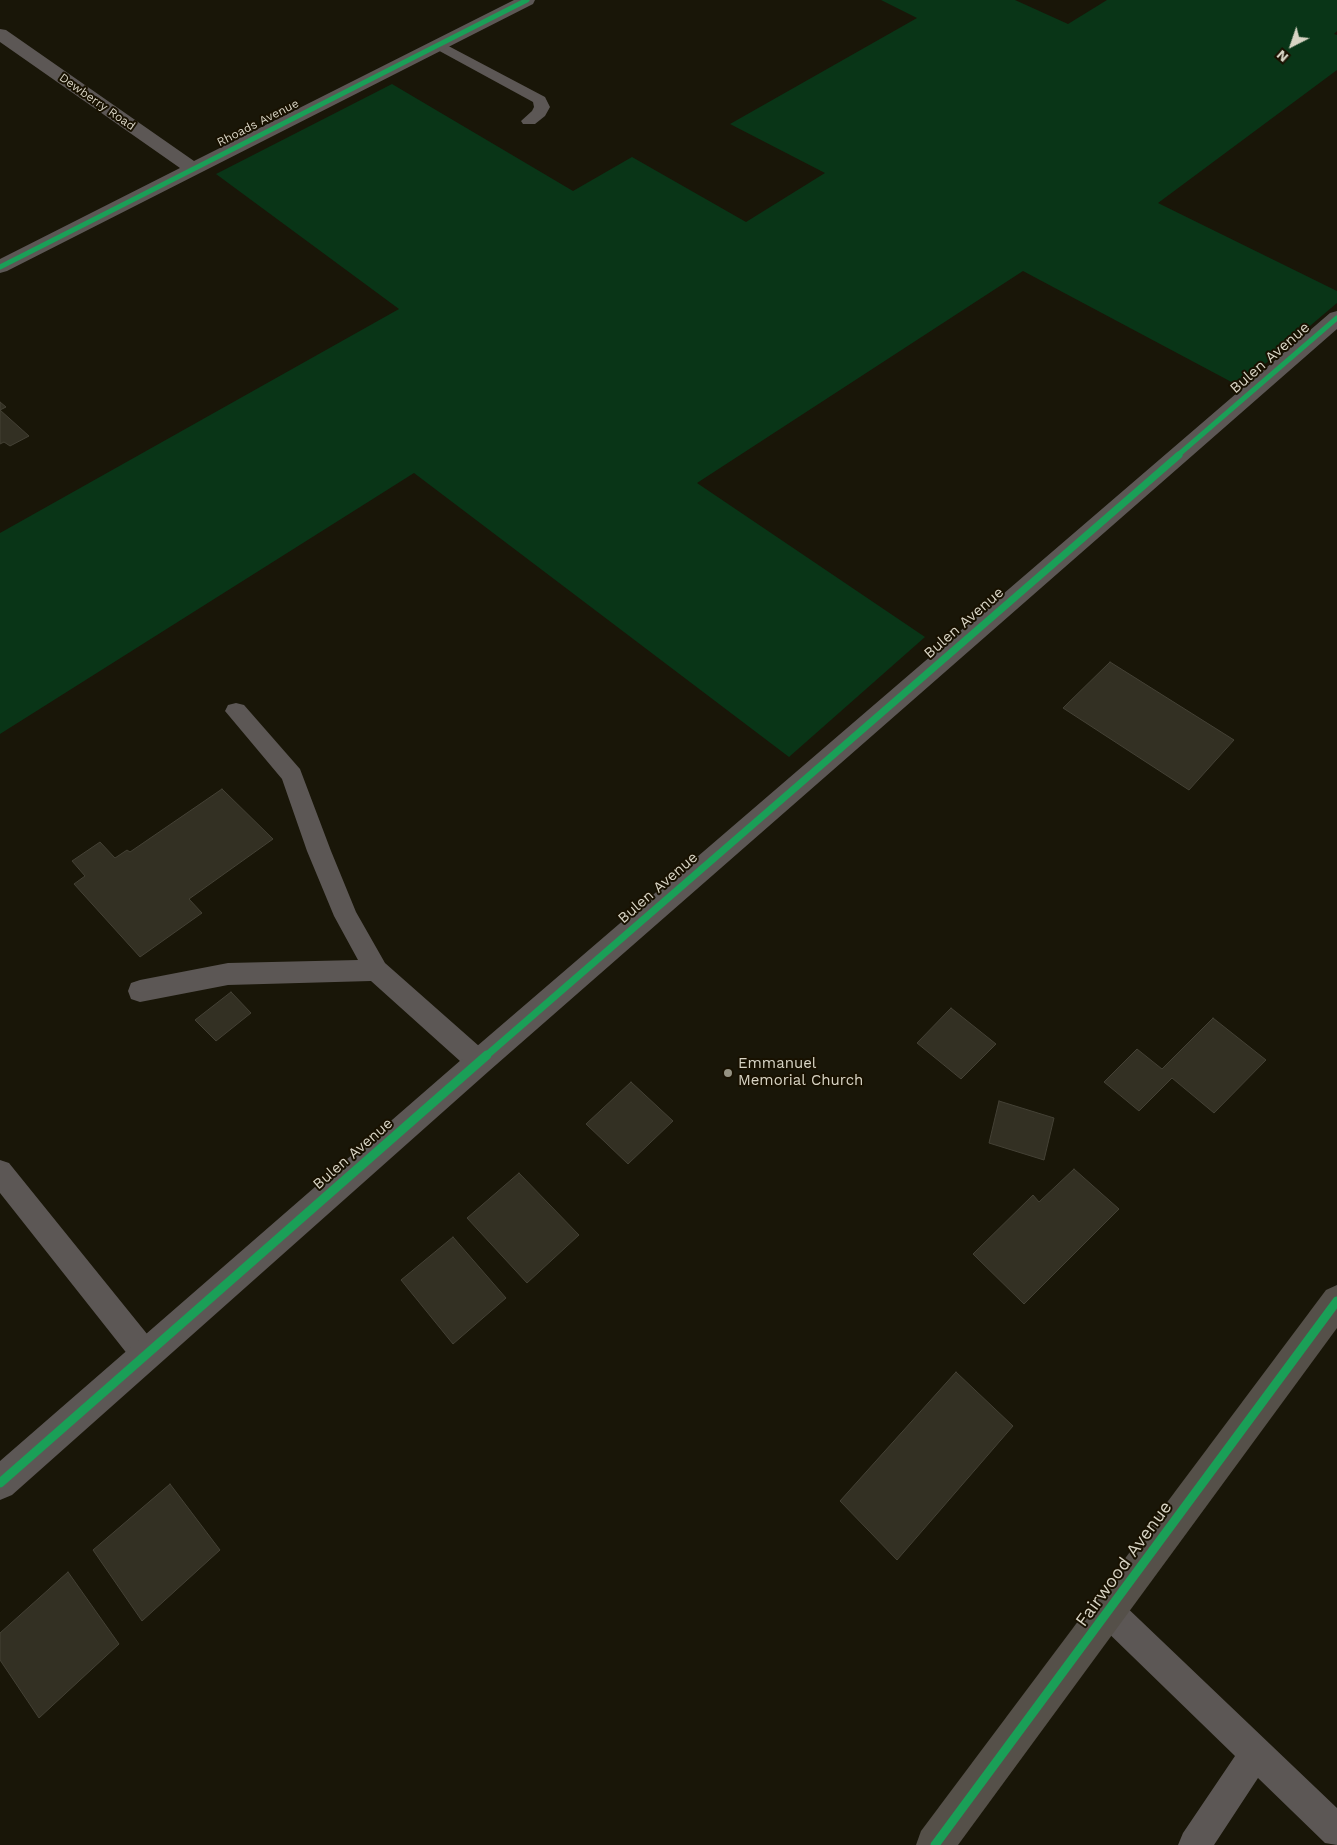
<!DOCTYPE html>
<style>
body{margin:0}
#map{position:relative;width:1337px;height:1845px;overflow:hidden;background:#191608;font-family:"Work Sans",sans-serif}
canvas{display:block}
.north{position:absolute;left:1267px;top:20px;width:50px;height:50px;-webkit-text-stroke:4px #181100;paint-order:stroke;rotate:221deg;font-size:14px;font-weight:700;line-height:20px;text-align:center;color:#d8d4c4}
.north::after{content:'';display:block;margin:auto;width:18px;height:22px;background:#d8d4c4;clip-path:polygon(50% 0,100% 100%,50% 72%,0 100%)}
</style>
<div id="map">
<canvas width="1337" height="1845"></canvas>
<div class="north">N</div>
</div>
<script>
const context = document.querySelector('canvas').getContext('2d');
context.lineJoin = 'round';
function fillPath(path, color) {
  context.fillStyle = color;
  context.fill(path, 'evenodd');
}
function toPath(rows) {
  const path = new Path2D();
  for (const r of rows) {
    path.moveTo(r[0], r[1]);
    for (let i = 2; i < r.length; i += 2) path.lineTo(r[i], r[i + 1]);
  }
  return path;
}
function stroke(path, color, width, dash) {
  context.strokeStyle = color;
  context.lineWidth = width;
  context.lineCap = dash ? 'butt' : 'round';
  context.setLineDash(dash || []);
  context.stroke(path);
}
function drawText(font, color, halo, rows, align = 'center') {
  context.font = font + ' "Work Sans",sans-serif';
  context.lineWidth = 4;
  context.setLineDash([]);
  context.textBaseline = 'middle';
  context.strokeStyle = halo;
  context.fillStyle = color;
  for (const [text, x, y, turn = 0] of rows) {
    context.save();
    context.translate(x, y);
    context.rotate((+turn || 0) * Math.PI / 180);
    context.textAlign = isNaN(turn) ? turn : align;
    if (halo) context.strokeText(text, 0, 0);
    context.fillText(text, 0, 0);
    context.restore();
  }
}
fillPath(toPath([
 [881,0,1015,0,1068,24,1107,0,1337,0,1337,31,1334,34,1337,35,1337,70,1158,203,1337,291,1337,303,1239,386,1023,271,697,483,925,637,789,757,414,473,0,734,0,533,399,309,216,174,392,84,573,191,632,157,746,222,825,173,730,124,917,18]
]), '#093517');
const building = toPath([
 [0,402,6,407,0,410,29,436,10,446,4,442,0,444,0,402],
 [1110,662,1234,740,1189,790,1063,708,1110,662],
 [222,789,273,839,189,899,202,913,140,957,74,884,85,876,72,861,100,842,115,858,127,850,130,852,222,789],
 [231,992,251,1013,216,1041,195,1020,231,992],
 [951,1008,996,1044,961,1079,917,1043,951,1008],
 [1213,1018,1266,1060,1214,1113,1172,1078,1139,1111,1104,1082,1137,1049,1162,1069,1213,1018],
 [631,1082,673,1121,628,1164,586,1124,631,1082],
 [999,1101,1054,1118,1044,1160,989,1143,999,1101],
 [1074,1169,1119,1209,1024,1304,973,1254,1033,1195,1039,1202,1074,1169],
 [519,1173,579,1235,527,1283,467,1218,519,1173],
 [453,1237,506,1298,453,1344,401,1280,453,1237],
 [956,1372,1013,1426,897,1560,840,1501,956,1372],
 [170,1484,220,1550,142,1621,93,1550,170,1484],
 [68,1572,119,1644,39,1718,0,1660,0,1633,68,1572]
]);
fillPath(building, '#333023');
stroke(building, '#444135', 1);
fillPath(toPath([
 [439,41,545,97,550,107,545,116,535,124,523,124,521,121,532,111,534,107,533,102,434,48,432,45,434,42,439,41],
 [236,703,244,705,300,769,331,851,356,912,385,963,488,1054,492,1062,488,1070,479,1073,470,1070,371,981,228,985,140,1002,131,999,128,991,131,983,140,980,228,963,358,960,334,916,307,851,282,779,225,711,228,705,236,703],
 [0,1160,9,1163,156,1345,160,1355,156,1365,146,1369,136,1365,0,1193,0,1160],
 [1108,1596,1119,1600,1337,1808,1337,1845,1325,1843,1258,1778,1214,1845,1178,1845,1183,1833,1235,1756,1097,1622,1093,1611,1097,1600,1108,1596]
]), '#5c5755');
fillPath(toPath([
 [514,0,535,0,533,4,7,271,0,273,0,259,180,168,0,42,0,29,6,30,194,161,514,0],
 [1337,311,1337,329,489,1071,12,1495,0,1500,0,1461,469,1053,1330,313,1337,311]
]), '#5c5755');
fillPath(toPath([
 [1337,1285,1337,1328,958,1845,916,1845,921,1831,1326,1290,1337,1285]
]), '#555049');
stroke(toPath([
 [0,267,527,0],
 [1177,456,1337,318]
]), '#1a9f57', 5);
stroke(toPath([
 [486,1056,1179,455]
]), '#1a9f57', 7);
stroke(toPath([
 [0,1483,487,1055],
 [935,1845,1337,1301]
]), '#1a9f57', 9);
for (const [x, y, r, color] of [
 [728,1073,5,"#959282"]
]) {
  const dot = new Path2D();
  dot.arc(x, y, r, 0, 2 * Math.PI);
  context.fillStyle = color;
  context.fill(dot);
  stroke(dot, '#181100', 2);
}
drawText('12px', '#d8d4c4', '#181100', [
 ["Dewberry Road",97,102,35],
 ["Rhoads Avenue",258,123,-27]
]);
drawText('15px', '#d8d4c4', '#181100', [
 ["Bulen Avenue",1270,358,-41],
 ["Bulen Avenue",964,623,-41],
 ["Bulen Avenue",658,888,-41],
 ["Bulen Avenue",353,1154,-41]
]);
drawText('15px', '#d8d4c4', '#181100', [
 ["Emmanuel",738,1064],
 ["Memorial Church",738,1081]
], 'left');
drawText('18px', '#d8d4c4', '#181100', [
 ["Fairwood Avenue",1124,1564,-54]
]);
</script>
